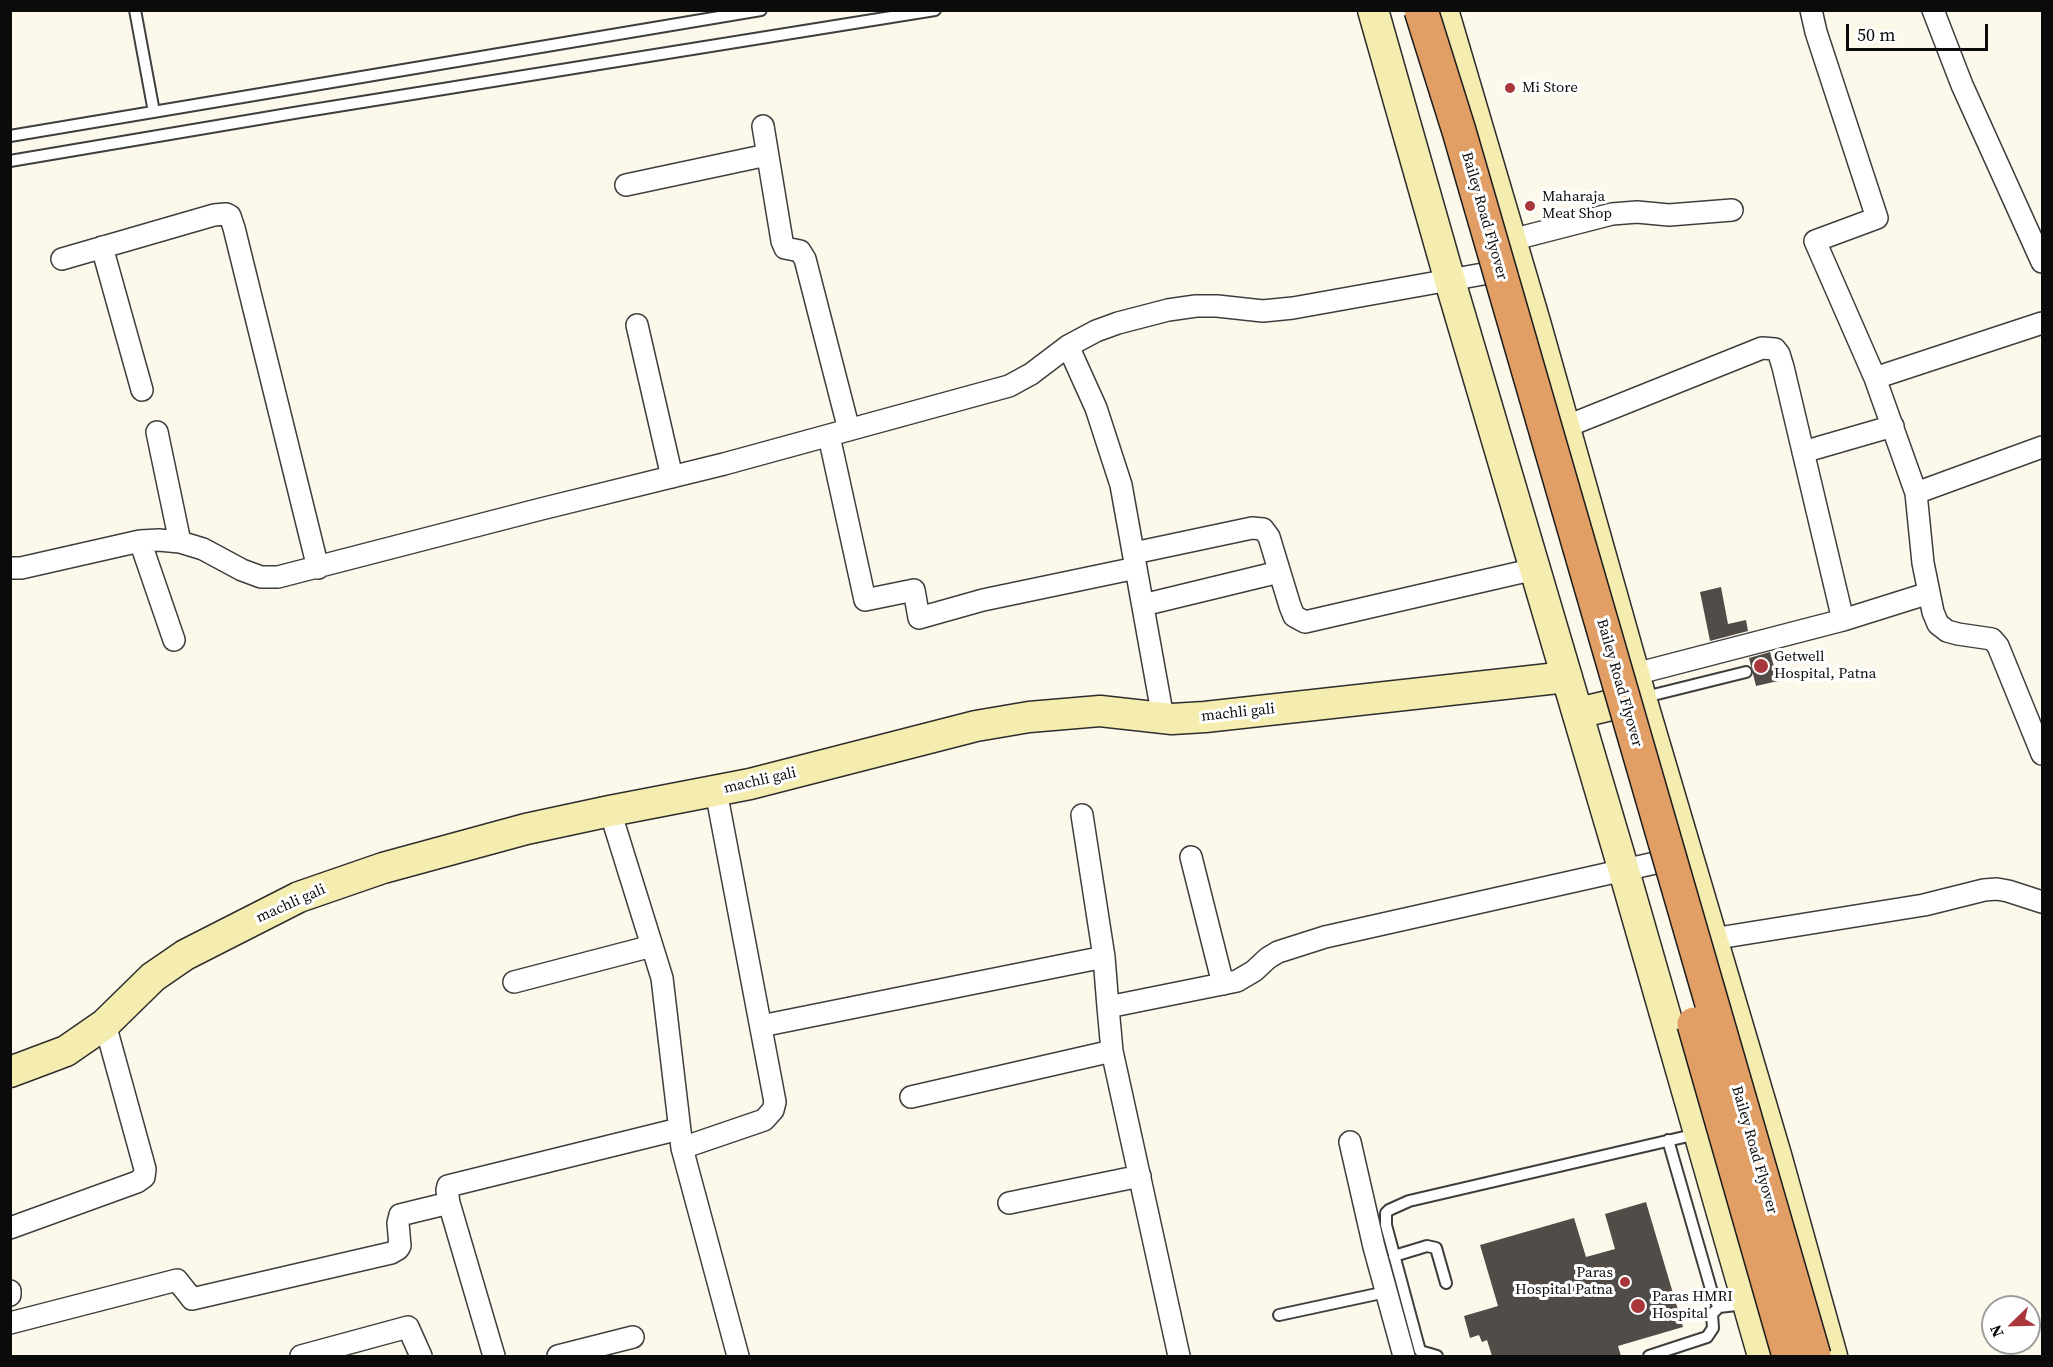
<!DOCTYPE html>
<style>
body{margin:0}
#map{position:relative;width:2053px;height:1367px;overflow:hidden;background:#fcf9eb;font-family:"Source Serif 4",serif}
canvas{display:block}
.frame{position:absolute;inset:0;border:12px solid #0b0b0b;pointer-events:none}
.north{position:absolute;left:1981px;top:1295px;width:60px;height:60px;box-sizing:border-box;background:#fff;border:2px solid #9d9d9d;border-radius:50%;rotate:247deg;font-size:16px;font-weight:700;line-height:24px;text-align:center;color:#0b0b0b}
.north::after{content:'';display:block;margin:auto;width:21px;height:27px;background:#a8363a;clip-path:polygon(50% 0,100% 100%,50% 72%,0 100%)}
.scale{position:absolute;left:1846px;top:24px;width:142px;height:27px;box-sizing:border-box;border:3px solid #0b0b0b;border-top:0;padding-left:8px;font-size:18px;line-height:21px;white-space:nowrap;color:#0b0b0b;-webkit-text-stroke:4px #fff;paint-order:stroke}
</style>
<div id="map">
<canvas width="2053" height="1367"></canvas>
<div class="frame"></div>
<div class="north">N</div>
<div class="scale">50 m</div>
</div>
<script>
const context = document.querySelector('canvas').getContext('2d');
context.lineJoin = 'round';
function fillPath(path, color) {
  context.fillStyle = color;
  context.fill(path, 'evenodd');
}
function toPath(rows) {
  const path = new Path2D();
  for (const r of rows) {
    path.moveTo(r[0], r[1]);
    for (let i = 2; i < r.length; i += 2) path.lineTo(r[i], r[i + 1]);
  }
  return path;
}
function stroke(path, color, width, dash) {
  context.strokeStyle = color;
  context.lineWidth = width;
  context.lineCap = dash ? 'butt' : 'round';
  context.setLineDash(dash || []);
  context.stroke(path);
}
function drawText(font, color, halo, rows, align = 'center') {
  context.font = font + ' "Source Serif 4",serif';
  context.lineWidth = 6;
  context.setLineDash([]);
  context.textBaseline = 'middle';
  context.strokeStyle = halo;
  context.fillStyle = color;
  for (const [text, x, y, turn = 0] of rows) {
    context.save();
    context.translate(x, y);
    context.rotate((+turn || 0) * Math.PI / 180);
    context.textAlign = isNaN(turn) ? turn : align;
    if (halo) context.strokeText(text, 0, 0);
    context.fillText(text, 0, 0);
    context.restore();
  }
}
fillPath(toPath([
 [1721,587,1728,624,1746,620,1748,631,1710,641,1700,592],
 [1770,652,1778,681,1756,686,1749,658],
 [1646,1202,1683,1327,1618,1346,1621,1356,1492,1356,1487,1340,1482,1342,1479,1335,1470,1338,1464,1316,1498,1306,1480,1245,1574,1218,1586,1257,1615,1249,1605,1214]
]), '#524c49');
const lane = toPath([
 [135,10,154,112],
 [10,136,761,10],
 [10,161,300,112,935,10],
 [1641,698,1746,672],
 [1668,1140,1713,1296,1719,1307,1745,1304],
 [1394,1256,1427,1246,1436,1248,1446,1283],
 [1279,1315,1386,1292],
 [1437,1356,1420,1351,1386,1225,1386,1213,1389,1210,1409,1201,1697,1134],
 [1649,1356,1707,1337,1713,1328,1712,1314,1719,1307]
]);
const street = toPath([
 [1811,10,1816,32,1877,218,1815,241,1875,378,1916,493,1923,563,1933,612,1938,624,1947,631,1958,634,1992,639,1998,646,2042,754],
 [1933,10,1962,85,2042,262],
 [763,126,782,241,785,248,800,251,805,259,849,430],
 [626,185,767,155],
 [1511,240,1612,214,1637,212,1669,215,1732,210],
 [102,247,142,390],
 [62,259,214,215,226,214,230,216,234,228,318,568],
 [637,325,672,477],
 [1068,346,1096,408,1121,485,1163,718],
 [1875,378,2042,323],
 [1565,427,1762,348,1775,349,1779,354,1783,367,1843,620,1635,674],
 [157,432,180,542],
 [829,436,865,600,914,590,919,618,983,600,1136,568],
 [1803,452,1893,426],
 [1916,493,2042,447],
 [140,541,174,640],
 [1134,553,1252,528,1263,529,1269,537,1290,606,1294,616,1305,622,1535,569],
 [10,568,21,568,140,541,159,540,180,542,203,549,242,570,261,577,278,577,541,509,724,464,1009,386,1031,374,1068,346,1096,331,1118,323,1168,310,1196,306,1217,306,1263,311,1293,308,1511,269],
 [1143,605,1279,572],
 [1843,620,1929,593],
 [610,811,662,978,682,1148,738,1356],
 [1082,815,1104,957,1108,1007],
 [1191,857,1223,984],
 [1712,939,1924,905,1984,890,1997,889,2008,891,2042,902],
 [514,982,652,946],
 [761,1026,1104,957],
 [911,1097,1112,1051],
 [1350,1142,1374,1247,1404,1356],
 [682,1148,764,1120,773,1110,775,1102,716,791],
 [1009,1203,1140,1176],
 [10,1228,137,1182,144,1177,145,1169,105,1024],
 [10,1291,10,1295],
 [10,1323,177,1280,192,1299,391,1253,398,1249,400,1246,398,1223,400,1215,449,1203],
 [301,1356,408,1327,421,1356],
 [494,1356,449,1203,447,1190,448,1186,679,1129],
 [558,1356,633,1337],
 [1179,1356,1112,1051,1108,1007,1237,981,1254,971,1268,958,1278,952,1325,937,1682,857]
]);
const secondary = toPath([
 [1373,10,1450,281,1624,871,1763,1356],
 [1443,10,1535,322,1641,698,1776,1155,1832,1356],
 [1578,713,1641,698],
 [10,1072,66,1051,105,1024,153,977,185,955,299,897,383,868,526,829,610,811,750,784,976,726,1029,717,1100,711,1172,719,1205,717,1567,677]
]);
stroke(lane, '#3e3e3e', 14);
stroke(street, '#3e3e3e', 24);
stroke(secondary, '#2d2d2d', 33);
stroke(lane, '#fff', 10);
stroke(street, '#fff', 21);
stroke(secondary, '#f4edaf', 30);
const highwayBridge = toPath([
 [1421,10,1459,131,1814,1356],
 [1694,1024,1789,1356]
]);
stroke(highwayBridge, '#1c1c1c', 36, []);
stroke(highwayBridge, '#e19f65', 33);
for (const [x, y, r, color] of [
 [1510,88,6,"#a8363a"],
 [1530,206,6,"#a8363a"],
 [1761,666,8,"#a8363a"],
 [1625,1282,6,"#a8363a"],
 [1638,1306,8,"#a8363a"]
]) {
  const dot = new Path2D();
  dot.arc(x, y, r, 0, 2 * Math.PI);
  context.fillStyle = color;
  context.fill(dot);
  stroke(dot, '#fff', 2);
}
drawText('15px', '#0b0b0b', '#fff', [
 ["Mi Store",1522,88],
 ["Maharaja",1542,197],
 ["Meat Shop",1542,214],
 ["Getwell",1774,657],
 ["Hospital, Patna",1774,674],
 ["Paras",1613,1273,"right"],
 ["Hospital Patna",1613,1290,"right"],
 ["Paras HMRI",1652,1297],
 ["Hospital",1652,1314]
], 'left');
drawText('15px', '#0b0b0b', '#fff', [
 ["Bailey Road Flyover",1484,216,74],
 ["Bailey Road Flyover",1619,683,74],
 ["machli gali",1238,713,-6],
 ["machli gali",760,781,-13],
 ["machli gali",291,904,-24],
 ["Bailey Road Flyover",1754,1150,74]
]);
</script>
